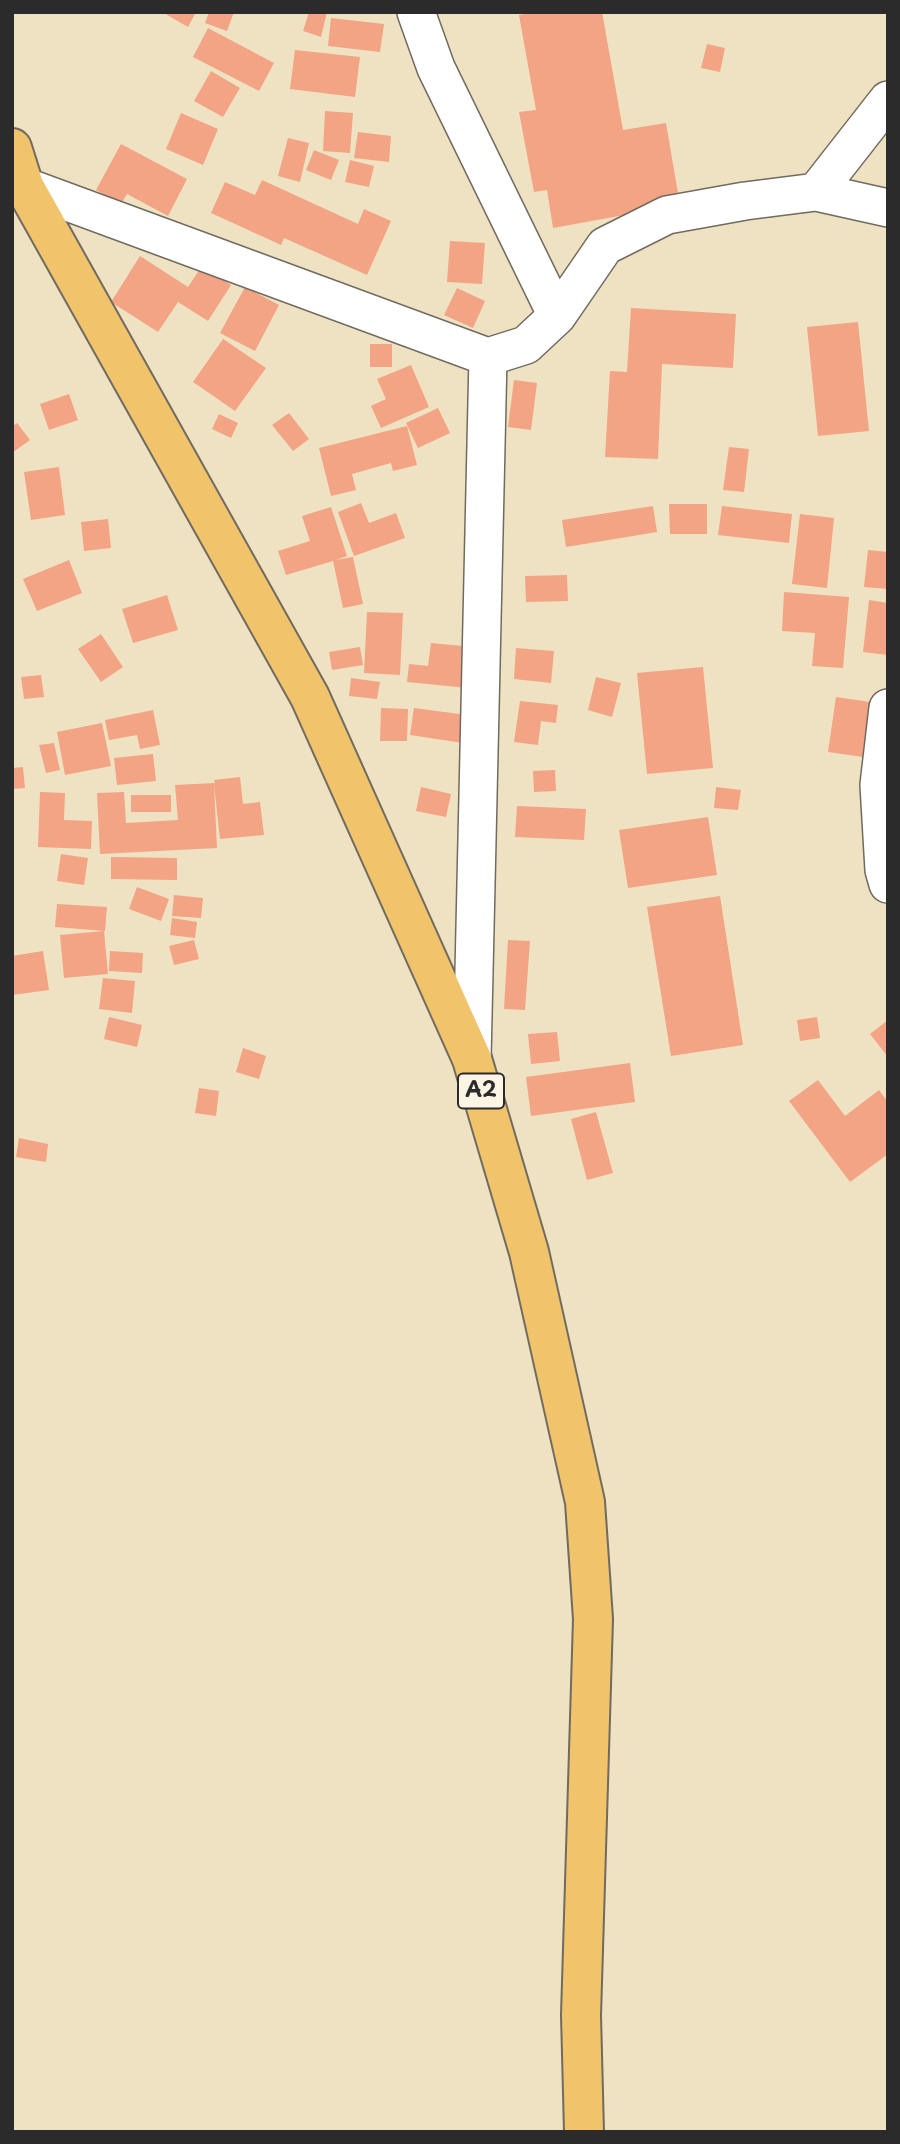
<!DOCTYPE html>
<style>
body{margin:0}
#map{position:relative;width:900px;height:2144px;overflow:hidden;background:#efe2c2;font-family:"Playpen Sans",sans-serif}
canvas{display:block}
.frame{position:absolute;inset:0;border:14px solid #2b2b2b;pointer-events:none}
</style>
<div id="map">
<canvas width="900" height="2144"></canvas>
<div class="frame"></div>
</div>
<script>
const context = document.querySelector('canvas').getContext('2d');
context.lineJoin = 'round';
function fillPath(path, color) {
  context.fillStyle = color;
  context.fill(path, 'evenodd');
}
function toPath(rows) {
  const path = new Path2D();
  for (const r of rows) {
    path.moveTo(r[0], r[1]);
    for (let i = 2; i < r.length; i += 2) path.lineTo(r[i], r[i + 1]);
  }
  return path;
}
function stroke(path, color, width, dash) {
  context.strokeStyle = color;
  context.lineWidth = width;
  context.lineCap = dash ? 'butt' : 'round';
  context.setLineDash(dash || []);
  context.stroke(path);
}
function drawText(font, color, halo, rows, align = 'center') {
  context.font = font + ' "Playpen Sans",sans-serif';
  context.lineWidth = 5;
  context.setLineDash([]);
  context.textBaseline = 'middle';
  context.strokeStyle = halo;
  context.fillStyle = color;
  for (const [text, x, y, turn = 0] of rows) {
    context.save();
    context.translate(x, y);
    context.rotate((+turn || 0) * Math.PI / 180);
    context.textAlign = isNaN(turn) ? turn : align;
    if (halo) context.strokeText(text, 0, 0);
    context.fillText(text, 0, 0);
    context.restore();
  }
}
fillPath(toPath([
 [162,12,196,12,188,27],
 [209,12,234,12,227,31,205,23],
 [309,12,327,12,321,37,303,31],
 [534,12,602,12,623,130,666,123,680,205,553,228,547,190,534,192,519,112,536,110,519,15],
 [331,18,384,24,380,52,328,46],
 [208,28,274,63,259,91,193,57],
 [707,44,725,48,720,72,701,68],
 [295,50,360,57,355,97,290,89],
 [211,71,240,88,223,117,194,101],
 [325,111,353,113,350,153,323,151],
 [181,113,218,129,203,165,166,149],
 [358,132,391,136,389,162,354,158],
 [288,138,309,143,300,182,278,176],
 [121,144,187,179,168,216,127,194,121,204,96,190],
 [314,150,339,160,331,180,306,170],
 [350,160,374,166,369,187,345,182],
 [262,180,358,224,364,209,391,221,367,275,284,238,281,245,211,213,225,182,255,195],
 [450,241,485,243,482,284,447,282],
 [140,256,188,287,202,266,231,285,208,321,178,302,158,332,111,302],
 [245,287,279,305,255,351,220,333],
 [457,288,485,301,473,328,444,315],
 [631,308,736,314,733,368,662,364,658,459,605,457,610,371,627,372],
 [858,322,869,431,818,436,807,327],
 [223,339,266,368,235,411,193,382],
 [370,344,392,344,392,367,370,367],
 [411,365,429,407,381,428,371,406,386,399,377,379],
 [514,380,537,383,531,430,508,427],
 [69,394,78,420,49,430,40,404],
 [438,408,450,433,418,448,406,423],
 [289,413,309,439,293,451,272,425],
 [219,414,238,423,231,438,212,429],
 [17,423,30,440,12,453,12,427],
 [407,426,417,465,393,471,391,463,352,474,356,490,331,496,319,448],
 [729,447,749,449,744,492,723,490],
 [59,467,65,515,31,520,24,472],
 [361,503,369,523,396,513,405,538,354,556,338,512],
 [669,504,707,504,707,534,670,534],
 [653,506,657,532,566,547,562,520],
 [722,506,792,514,789,543,718,535],
 [331,507,347,556,336,560,353,557,363,604,343,608,333,561,286,575,278,551,310,541,302,516],
 [800,514,834,518,827,588,792,584],
 [108,519,111,548,84,551,81,522],
 [868,550,888,552,888,589,864,587],
 [69,560,82,593,37,611,23,579],
 [567,575,568,601,526,602,525,576],
 [784,592,849,597,843,668,812,666,815,633,782,631],
 [167,595,178,630,133,643,122,609],
 [869,600,888,603,888,655,863,652],
 [367,612,403,613,400,675,364,673],
 [101,634,123,667,101,682,78,649],
 [431,643,473,647,468,688,407,682,409,664,428,666],
 [360,647,363,665,332,670,329,652],
 [516,648,554,651,551,683,514,679],
 [703,667,713,768,647,774,637,673],
 [41,675,44,697,24,699,21,677],
 [596,677,621,683,612,717,588,710],
 [351,678,380,682,377,699,349,696],
 [836,697,877,703,870,758,828,752],
 [520,701,558,705,556,723,541,721,538,745,514,742],
 [381,708,408,709,407,741,380,741],
 [414,708,467,715,463,743,410,735],
 [153,710,160,745,140,749,137,735,109,740,105,720],
 [102,723,111,766,65,775,57,732],
 [54,743,60,770,46,773,39,745],
 [153,754,156,781,117,785,114,758],
 [23,767,25,788,12,789,12,768],
 [555,770,556,791,534,792,533,771],
 [240,777,243,804,260,802,264,835,220,839,214,785,217,848,100,854,97,793,124,792,126,823,178,820,175,785,215,783,214,780],
 [421,787,451,794,446,817,416,811],
 [716,787,741,790,738,810,714,808],
 [40,792,65,793,64,820,92,821,91,849,38,847],
 [131,795,171,795,171,812,131,812],
 [517,806,586,809,584,840,515,837],
 [708,817,717,875,628,888,619,830],
 [61,854,88,858,84,885,57,881],
 [111,857,177,858,177,880,111,879],
 [137,887,169,899,161,921,129,909],
 [174,895,203,898,201,918,172,916],
 [720,896,743,1045,671,1056,647,907],
 [57,904,107,907,105,931,55,927],
 [172,918,197,922,195,938,170,935],
 [104,931,108,974,64,978,60,935],
 [194,940,199,959,174,965,169,946],
 [508,940,530,941,525,1010,504,1009],
 [43,951,49,990,12,995,12,956],
 [110,951,143,953,142,973,109,971],
 [103,978,135,981,132,1013,99,1009],
 [109,1017,142,1025,137,1047,104,1039],
 [817,1017,820,1038,800,1041,797,1020],
 [888,1020,888,1057,870,1034],
 [557,1032,560,1061,531,1064,528,1034],
 [243,1048,266,1056,259,1079,236,1072],
 [630,1063,635,1102,531,1116,526,1077],
 [818,1080,845,1116,879,1090,888,1102,888,1154,850,1182,789,1101],
 [199,1088,219,1091,216,1116,195,1113],
 [596,1112,613,1173,587,1180,571,1119],
 [19,1138,48,1144,46,1162,16,1157]
]), '#f2a484');
const street = toPath([
 [416,12,436,68,557,316],
 [24,186,488,357],
 [816,192,888,208],
 [888,708,879,785,884,870,888,884],
 [472,1059,488,357,526,345,557,316,605,246,667,215,745,201,816,192,888,100]
]);
const highway = toPath([
 [12,148,24,186,310,697,472,1059,529,1252,585,1502,593,1619,581,2015,584,2132]
]);
stroke(street, '#706b60', 40);
stroke(highway, '#706b60', 42);
stroke(street, '#fff', 37);
stroke(highway, '#f1c36a', 38);
for (const [x, y, w] of [
 [481,1091,46]
]) {
  const box = new Path2D();
  box.roundRect(x - w / 2, y - 17.5, w, 35, 5);
  context.fillStyle = '#fcf5e5';
  context.fill(box);
  stroke(box, '#2b2b2b', 2);
}
drawText('bold 21px', '#2b2b2b', null, [
 ["A2",481,1091]
]);
</script>
